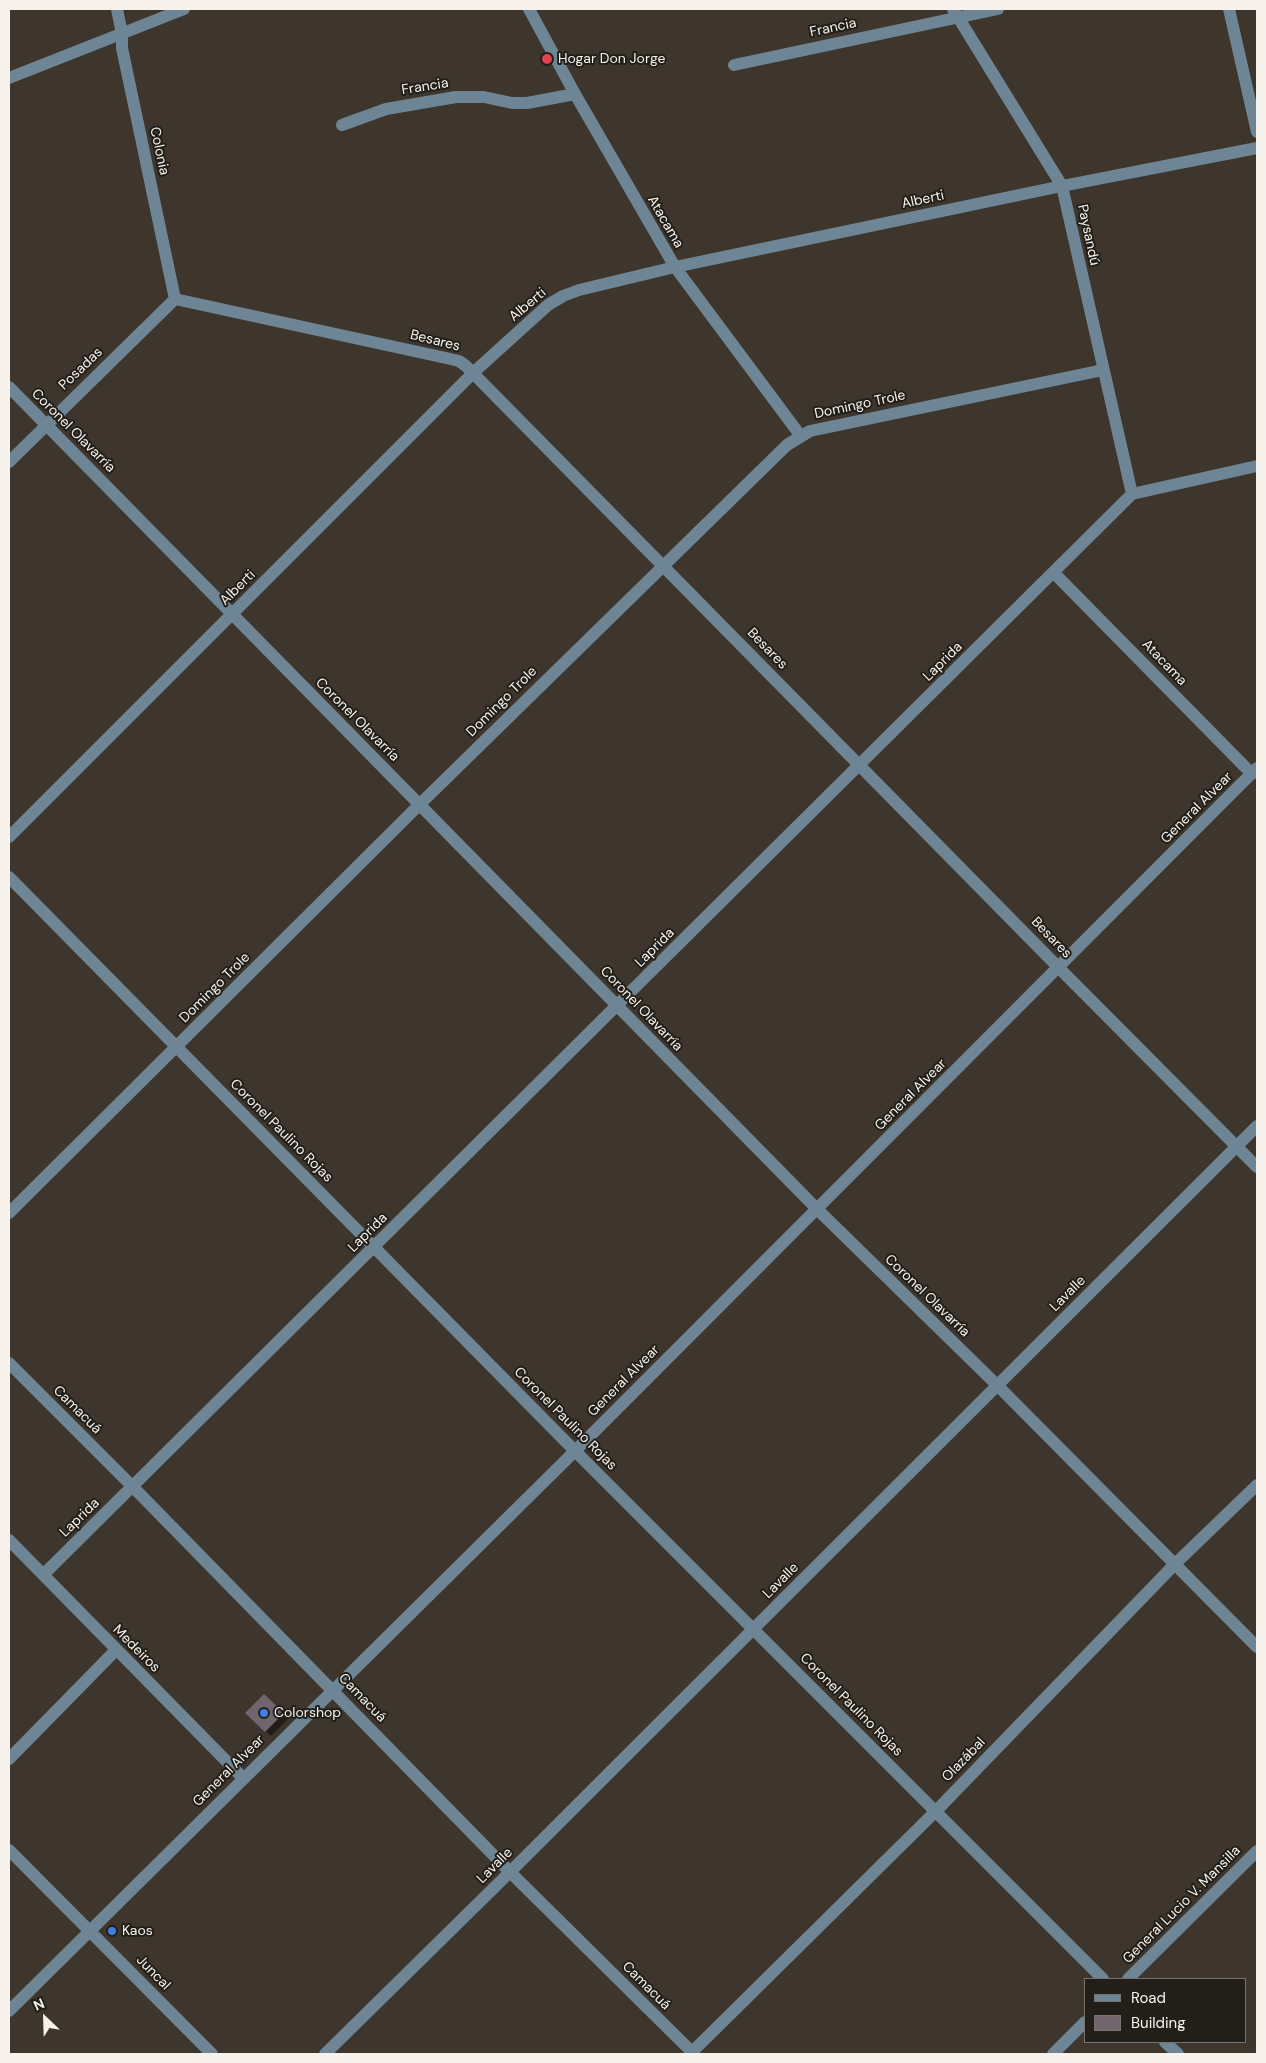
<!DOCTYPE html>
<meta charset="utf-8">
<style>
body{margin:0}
#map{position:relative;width:1266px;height:2063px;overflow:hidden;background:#3e362c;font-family:"DM Sans",sans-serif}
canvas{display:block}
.frame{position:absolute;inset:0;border:10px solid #f7f2eb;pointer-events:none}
.legend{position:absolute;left:1084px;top:1978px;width:162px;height:65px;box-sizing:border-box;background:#221f1a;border:1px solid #77736e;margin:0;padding:6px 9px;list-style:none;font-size:15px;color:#f7f2eb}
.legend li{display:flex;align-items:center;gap:10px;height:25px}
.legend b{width:25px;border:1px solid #77736e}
.north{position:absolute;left:20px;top:1993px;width:50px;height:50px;-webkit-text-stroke:4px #221f1a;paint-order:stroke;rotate:336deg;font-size:14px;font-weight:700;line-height:20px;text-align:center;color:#f7f2eb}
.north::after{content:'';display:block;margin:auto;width:18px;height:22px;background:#f7f2eb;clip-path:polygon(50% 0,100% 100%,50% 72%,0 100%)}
</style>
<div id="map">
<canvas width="1266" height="2063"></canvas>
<div class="frame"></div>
<ul class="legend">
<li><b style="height:6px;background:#6d8594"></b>Road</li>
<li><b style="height:14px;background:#70646d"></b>Building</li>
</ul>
<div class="north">N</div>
</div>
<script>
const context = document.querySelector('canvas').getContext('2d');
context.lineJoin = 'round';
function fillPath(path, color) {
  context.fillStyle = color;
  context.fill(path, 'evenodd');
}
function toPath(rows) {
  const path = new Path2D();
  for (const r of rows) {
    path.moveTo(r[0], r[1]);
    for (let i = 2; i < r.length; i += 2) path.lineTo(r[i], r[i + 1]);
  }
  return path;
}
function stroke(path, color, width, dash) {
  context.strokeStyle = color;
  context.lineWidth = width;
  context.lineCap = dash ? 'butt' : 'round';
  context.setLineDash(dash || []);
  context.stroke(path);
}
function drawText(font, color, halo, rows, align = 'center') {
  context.font = font + ' "DM Sans",sans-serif';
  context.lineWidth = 4;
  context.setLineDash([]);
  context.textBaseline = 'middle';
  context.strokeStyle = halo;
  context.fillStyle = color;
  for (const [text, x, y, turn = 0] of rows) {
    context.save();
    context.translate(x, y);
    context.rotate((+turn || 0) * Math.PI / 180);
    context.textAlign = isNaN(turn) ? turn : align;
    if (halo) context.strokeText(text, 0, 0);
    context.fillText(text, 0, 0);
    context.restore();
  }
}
fillPath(toPath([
 [264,1696,288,1719,271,1736,247,1713]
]), '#0007');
fillPath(toPath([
 [264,1694,284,1713,265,1732,245,1713]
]), '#70646d');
stroke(toPath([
 [117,9,122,34,122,48,175,299],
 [529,9,575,94,675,267,800,435],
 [953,9,1062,186,1132,494],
 [1229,9,1257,132],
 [734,65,998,9],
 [9,78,184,9],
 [342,125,386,109,456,97,484,97,512,103,527,103,575,94],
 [175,299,446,358,459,361,466,366,1059,968,1257,1167],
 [9,387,817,1209,998,1386,1257,1647],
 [9,462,175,299],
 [1054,573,1252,774],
 [9,837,474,372,548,305,563,296,579,290,675,267,1062,186,1257,148],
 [9,877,575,1451,1103,1979],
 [9,1213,420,804,787,445,810,431,1103,370],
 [9,1363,134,1488,510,1872,694,2054],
 [9,1540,243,1778],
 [43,1575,1132,494,1257,466],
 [9,1759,116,1650],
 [9,1850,212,2054],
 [1128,1979,1257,1851],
 [9,2011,575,1451,1257,768],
 [1165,2042,1178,2054],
 [325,2054,510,1872,1257,1126],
 [690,2054,936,1811,1175,1564,1257,1485],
 [1053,2054,1085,2022]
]), '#6d8594', 12);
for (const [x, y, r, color] of [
 [547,59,6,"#e0444e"],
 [264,1713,5,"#3f7fe0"],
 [112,1931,5,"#3f7fe0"]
]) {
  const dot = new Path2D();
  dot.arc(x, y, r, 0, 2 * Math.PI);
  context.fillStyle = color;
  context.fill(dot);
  stroke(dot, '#221f1a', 2);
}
drawText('14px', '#f7f2eb', '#221f1a', [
 ["Francia",833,28,-12],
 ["Francia",425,87,-9],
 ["Colonia",159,151,78],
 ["Alberti",923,200,-12],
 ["Atacama",665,222,60],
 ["Paysandú",1088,235,78],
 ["Alberti",528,305,-40],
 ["Besares",435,341,14],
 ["Posadas",81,369,-44],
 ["Domingo Trole",860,405,-12],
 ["Coronel Olavarría",73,431,45],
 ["Alberti",238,588,-45],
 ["Besares",767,649,46],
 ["Laprida",943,662,-45],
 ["Atacama",1164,663,46],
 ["Domingo Trole",502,702,-45],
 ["Coronel Olavarría",357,720,45],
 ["General Alvear",1197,808,-45],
 ["Besares",1051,938,46],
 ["Laprida",655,948,-45],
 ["Domingo Trole",215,988,-45],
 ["Coronel Olavarría",641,1009,46],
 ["General Alvear",911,1095,-45],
 ["Coronel Paulino Rojas",281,1131,45],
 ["Laprida",368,1233,-45],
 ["Lavalle",1068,1294,-45],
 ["Coronel Olavarría",927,1296,44],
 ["General Alvear",624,1381,-45],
 ["Camacuá",77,1410,45],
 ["Coronel Paulino Rojas",565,1419,45],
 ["Laprida",80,1518,-44],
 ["Lavalle",781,1581,-45],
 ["Medeiros",136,1649,45],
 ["Camacuá",362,1698,46],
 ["Coronel Paulino Rojas",851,1705,45],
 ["Olazábal",964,1760,-46],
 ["General Alvear",229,1771,-45],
 ["Lavalle",495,1866,-45],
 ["General Lucio V. Mansilla",1182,1905,-45],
 ["Juncal",153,1973,46],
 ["Camacuá",646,1986,45]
]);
drawText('14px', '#f7f2eb', '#221f1a', [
 ["Hogar Don Jorge",558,59],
 ["Colorshop",274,1713],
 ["Kaos",122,1931]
], 'left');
</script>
